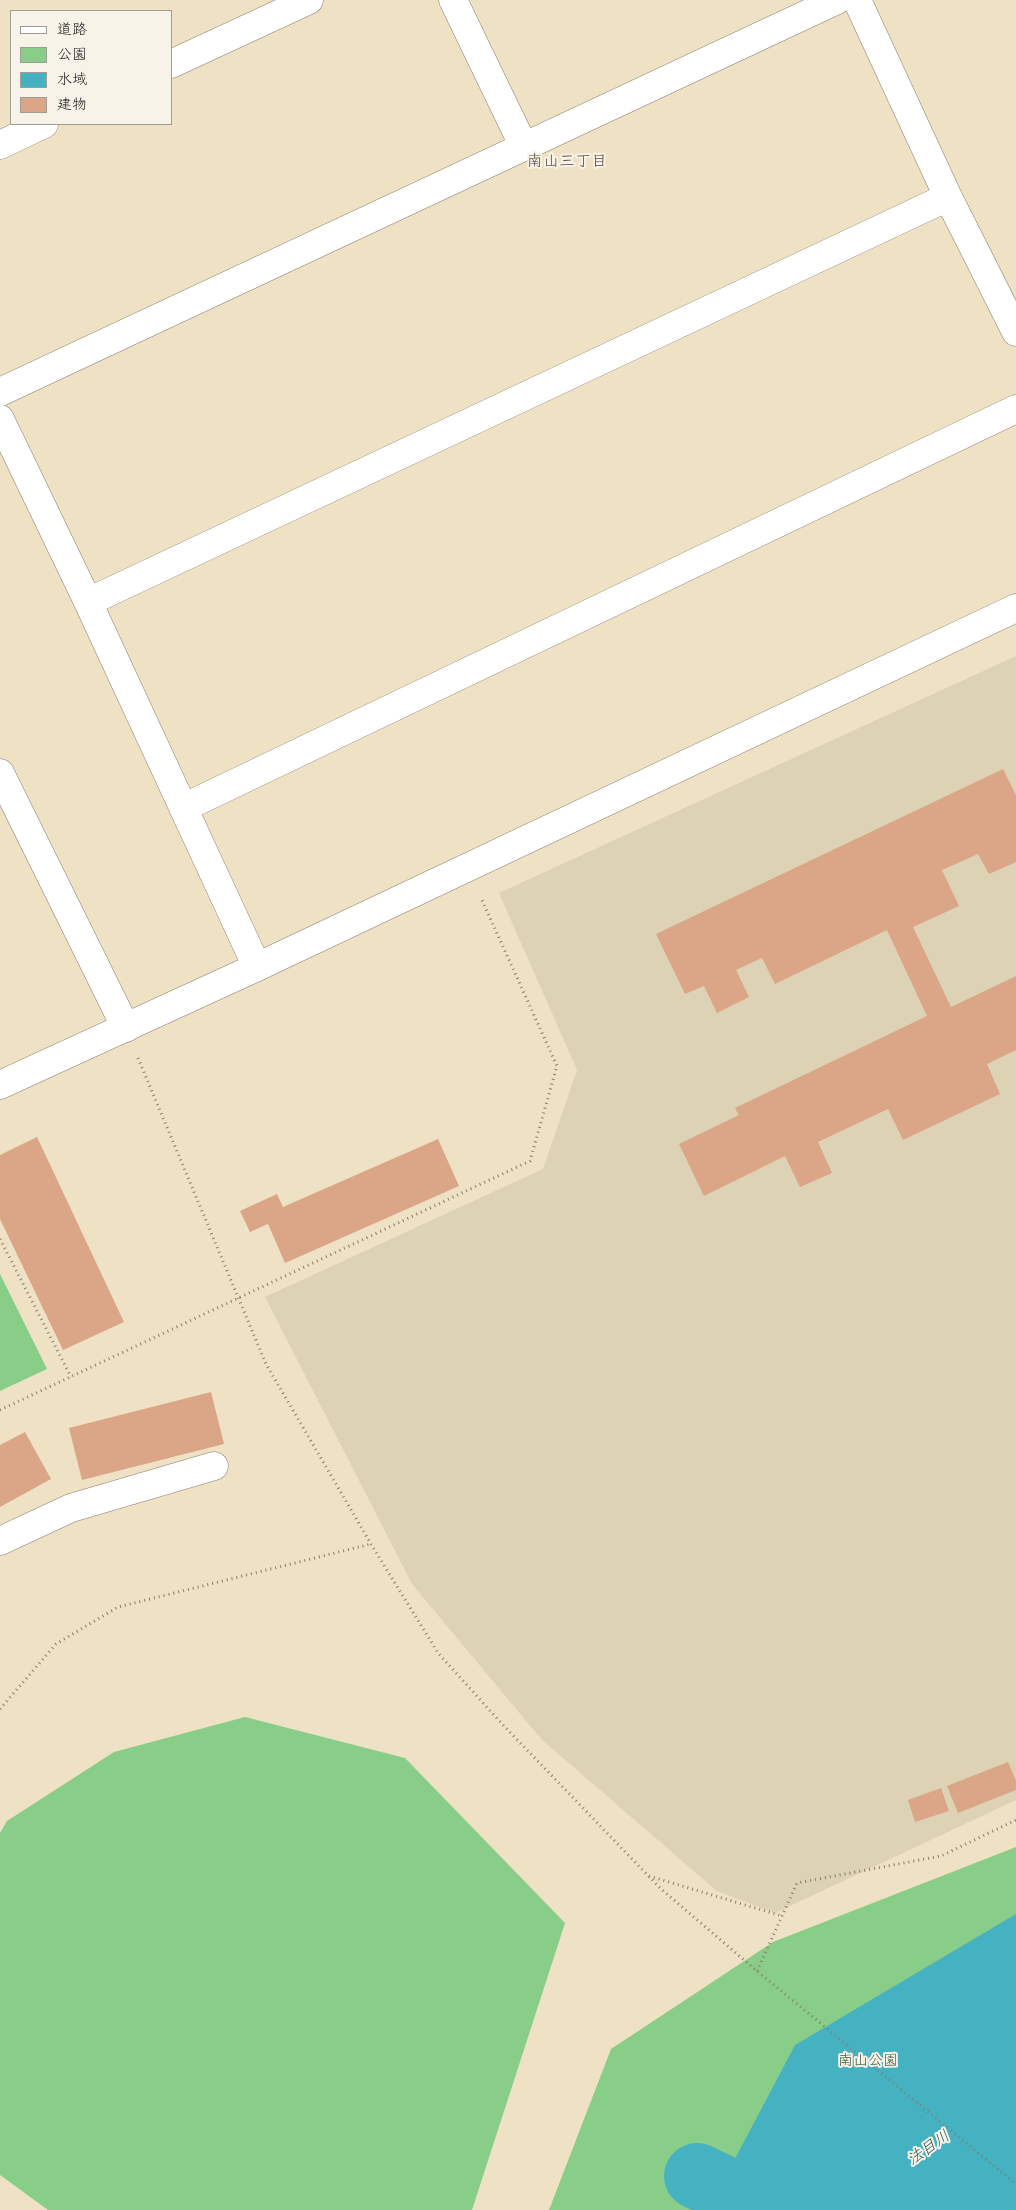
<!DOCTYPE html>
<meta charset="utf-8">
<style>
body{margin:0}
#map{position:relative;width:1016px;height:2210px;overflow:hidden;background:#efe1c3;font-family:Dekko,"Klee One",sans-serif}
canvas{display:block}
.legend{position:absolute;left:10px;top:10px;width:162px;height:115px;box-sizing:border-box;background:#f7f3e8;border:1px solid #9f9d96;margin:0;padding:6px 9px;list-style:none;font-size:15px;color:#1c1c1c}
.legend li{display:flex;align-items:center;gap:10px;height:25px}
.legend b{width:25px;border:1px solid #9f9d96}
</style>
<div id="map">
<canvas width="1016" height="2210"></canvas>
<ul class="legend">
<li><b style="height:6px;background:#fff"></b>道路</li>
<li><b style="height:14px;background:#89ce88"></b>公園</li>
<li><b style="height:14px;background:#45b2c2"></b>水域</li>
<li><b style="height:14px;background:#daa687"></b>建物</li>
</ul>
</div>
<script>
const context = document.querySelector('canvas').getContext('2d');
context.lineJoin = 'round';
function fillPath(path, color) {
  context.fillStyle = color;
  context.fill(path, 'evenodd');
}
function toPath(rows) {
  const path = new Path2D();
  for (const r of rows) {
    path.moveTo(r[0], r[1]);
    for (let i = 2; i < r.length; i += 2) path.lineTo(r[i], r[i + 1]);
  }
  return path;
}
function stroke(path, color, width, dash) {
  context.strokeStyle = color;
  context.lineWidth = width;
  context.lineCap = dash ? 'butt' : 'round';
  context.setLineDash(dash || []);
  context.stroke(path);
}
function drawText(font, color, halo, rows, align = 'center') {
  context.font = font + ' Dekko,"Klee One",sans-serif';
  context.lineWidth = 4;
  context.setLineDash([]);
  context.textBaseline = 'middle';
  context.strokeStyle = halo;
  context.fillStyle = color;
  for (const [text, x, y, turn = 0] of rows) {
    context.save();
    context.translate(x, y);
    context.rotate((+turn || 0) * Math.PI / 180);
    context.textAlign = isNaN(turn) ? turn : align;
    if (halo) context.strokeText(text, 0, 0);
    context.fillText(text, 0, 0);
    context.restore();
  }
}
fillPath(toPath([
 [1016,656,1016,1800,775,1913,717,1891,542,1740,412,1584,265,1297,543,1169,577,1070,499,893]
]), '#ded2b4');
fillPath(toPath([
 [0,1274,47,1369,0,1391],
 [245,1717,405,1758,565,1923,472,2210,48,2210,0,2175,0,1833,7,1821,114,1752],
 [1016,1847,1016,2210,549,2210,611,2049,773,1942]
]), '#89ce88');
fillPath(toPath([
 [1016,1914,1016,2210,708,2210,795,2045]
]), '#45b2c2');
stroke(toPath([
 [697,2176,720,2187,756,2210]
]), '#45b2c2', 66);
fillPath(toPath([
 [1003,769,1016,795,1016,862,989,874,978,854,942,870,959,906,913,927,951,1007,1016,976,1016,1050,987,1064,1000,1094,903,1140,888,1109,818,1142,832,1173,800,1187,785,1156,704,1196,679,1144,739,1115,735,1108,927,1016,887,930,775,984,762,958,736,970,749,997,717,1013,704,986,685,994,656,934],
 [37,1137,124,1322,63,1350,0,1219,0,1155],
 [438,1139,459,1186,285,1263,268,1224,250,1232,240,1211,277,1194,283,1207],
 [211,1392,224,1444,82,1480,69,1428],
 [25,1432,51,1479,0,1507,0,1445],
 [1008,1762,1016,1781,1016,1790,958,1813,947,1786],
 [941,1788,949,1811,915,1822,908,1800]
]), '#daa687');
const minor = toPath([
 [453,0,524,147],
 [857,0,948,197,1016,332],
 [171,64,309,0],
 [0,145,44,124],
 [0,392,837,0],
 [0,419,88,602,257,967],
 [88,602,948,197],
 [0,773,126,1028],
 [183,808,1016,409],
 [0,1541,71,1508,214,1466]
]);
const tertiary = toPath([
 [0,1085,257,967,1016,608]
]);
stroke(minor, '#867e70', 29);
stroke(tertiary, '#867e70', 29);
stroke(toPath([
 [138,1058,266,1364,371,1544,438,1653,503,1725,660,1888,757,1971,1016,2184],
 [0,1239,71,1377],
 [0,1410,530,1161,557,1066,481,898],
 [0,1709,56,1644,118,1607,371,1544],
 [649,1876,782,1916],
 [757,1971,797,1883,941,1856,1016,1820]
]), '#867e70', 3, [1, 4]);
stroke(minor, '#fff', 28);
stroke(tertiary, '#fff', 28);
drawText('15px', '#425a42', '#f7f3e8', [
 ["南山公園",868,2063]
]);
drawText('16px', '#5e4c41', '#f7f3e8', [
 ["南山三丁目",567,164]
]);
drawText('italic 16px', '#2c585e', '#f7f3e8', [
 ["法目川",930,2150,-35]
]);
</script>
